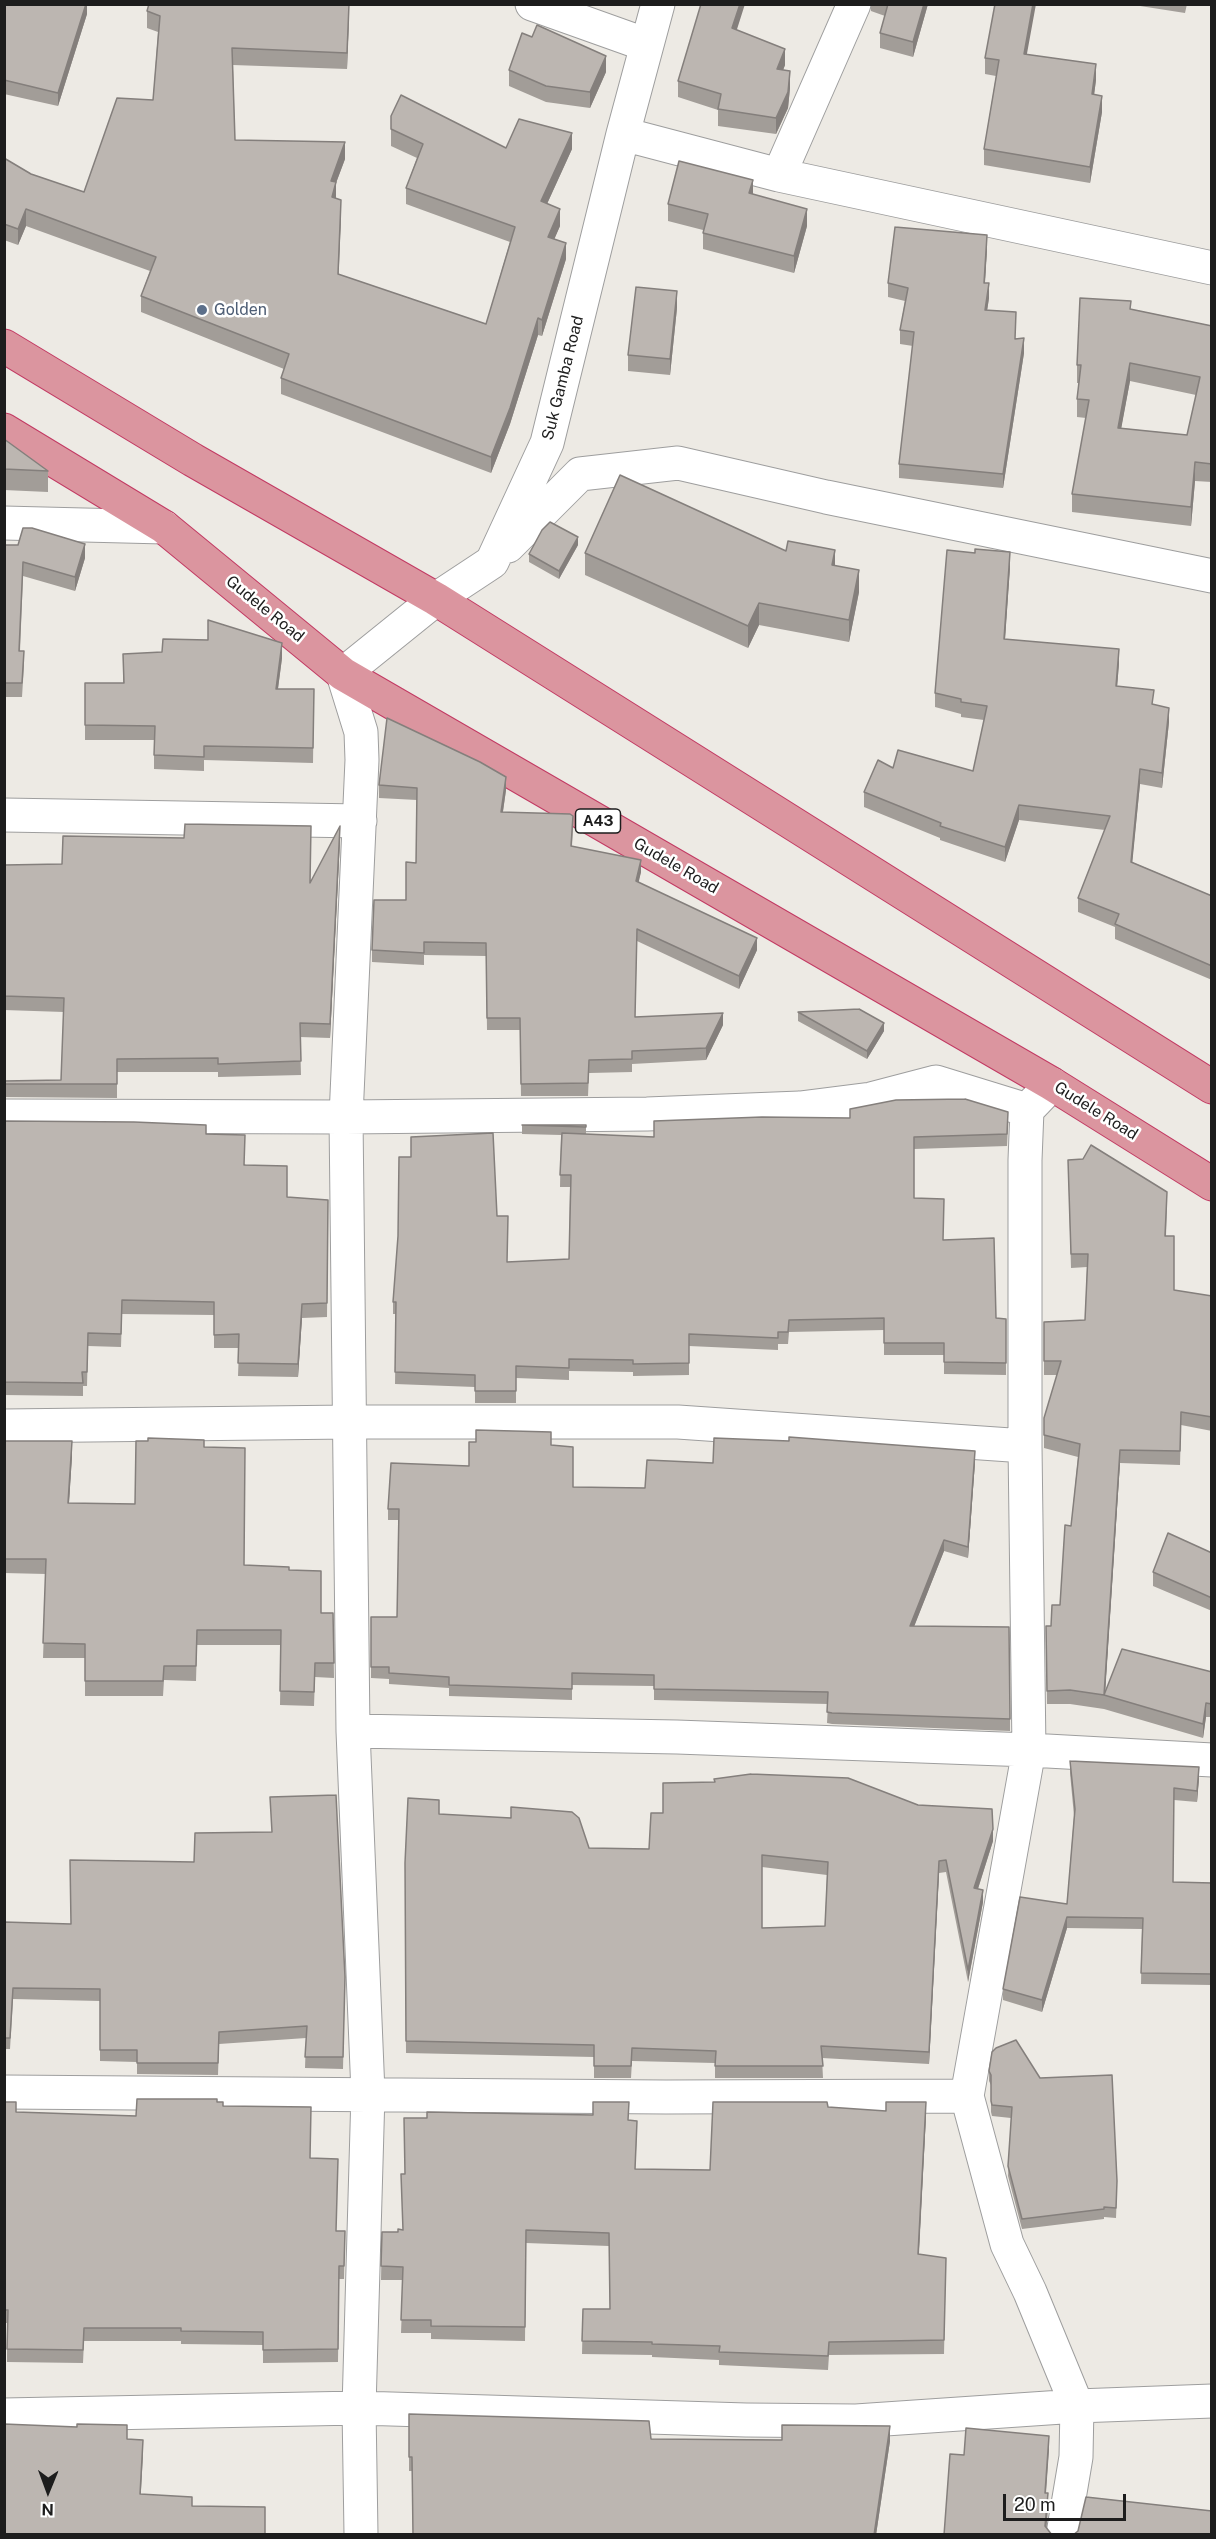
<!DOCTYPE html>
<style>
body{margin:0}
#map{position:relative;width:1216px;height:2539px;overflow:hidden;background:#edeae4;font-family:"Public Sans",sans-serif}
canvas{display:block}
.frame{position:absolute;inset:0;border:6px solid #1d1d1d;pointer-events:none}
.north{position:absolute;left:18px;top:2461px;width:60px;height:60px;-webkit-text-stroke:4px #fff;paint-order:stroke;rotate:181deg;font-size:16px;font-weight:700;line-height:24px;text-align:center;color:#1d1d1d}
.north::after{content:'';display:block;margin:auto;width:21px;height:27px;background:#1d1d1d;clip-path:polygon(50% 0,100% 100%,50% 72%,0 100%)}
.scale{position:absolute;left:1003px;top:2494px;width:123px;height:27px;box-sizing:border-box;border:3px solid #1d1d1d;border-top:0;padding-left:8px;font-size:18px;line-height:21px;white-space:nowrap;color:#1d1d1d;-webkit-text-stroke:4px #fff;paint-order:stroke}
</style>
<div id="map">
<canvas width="1216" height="2539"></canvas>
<div class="frame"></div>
<div class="north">N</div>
<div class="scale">20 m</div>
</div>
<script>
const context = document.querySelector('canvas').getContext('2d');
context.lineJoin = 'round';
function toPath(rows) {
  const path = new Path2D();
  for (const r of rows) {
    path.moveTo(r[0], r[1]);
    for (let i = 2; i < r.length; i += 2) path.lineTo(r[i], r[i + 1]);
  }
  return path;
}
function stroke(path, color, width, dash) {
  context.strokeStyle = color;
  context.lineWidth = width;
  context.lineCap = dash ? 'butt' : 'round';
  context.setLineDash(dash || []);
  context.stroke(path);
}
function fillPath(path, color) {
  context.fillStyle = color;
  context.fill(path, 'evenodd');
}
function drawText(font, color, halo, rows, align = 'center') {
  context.font = font + ' "Public Sans",sans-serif';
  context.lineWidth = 5;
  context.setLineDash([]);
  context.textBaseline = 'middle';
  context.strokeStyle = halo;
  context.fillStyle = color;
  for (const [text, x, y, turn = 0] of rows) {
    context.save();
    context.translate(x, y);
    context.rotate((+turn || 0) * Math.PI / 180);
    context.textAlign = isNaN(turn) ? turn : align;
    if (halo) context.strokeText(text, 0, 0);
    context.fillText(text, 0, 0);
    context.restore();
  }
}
const street = toPath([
 [532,4,647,45],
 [623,134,779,175,1212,268],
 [779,175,854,4],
 [4,523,164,527],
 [508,546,580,474,678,463,826,497,1212,576],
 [4,815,360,821],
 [1052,1084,1027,1110,1025,1160,1025,1446,1029,1750,967,2096,1007,2244,1030,2292,1077,2406,1076,2457,1063,2534],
 [4,1116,346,1117,647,1114,800,1108,871,1099,936,1082,1027,1110],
 [4,1426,349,1422,678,1422,1025,1446],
 [353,1731,677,1737,1029,1750,1212,1760],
 [4,2092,666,2097,967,2096],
 [4,2415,359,2408,746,2420,856,2421,1077,2406,1212,2401],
 [361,2534,359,2408,368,2093,353,1731,346,1117,362,760,361,732,343,674,436,599,492,562,547,443,623,134,658,4]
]);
const highway = toPath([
 [4,346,193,460,436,599,1212,1087],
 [4,430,164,527,343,674,1052,1084,1212,1184]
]);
stroke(street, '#9e9e9e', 35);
stroke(highway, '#c23a63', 35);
stroke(street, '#fff', 33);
stroke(highway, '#db959f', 33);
fillPath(toPath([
 [4,4,87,4,87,14,58,106,4,94],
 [871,4,928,4,913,57,880,48,880,33,885,16,871,11],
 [1140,4,1187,4,1185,13,1140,6],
 [147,11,349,15,347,69,233,65,235,140,345,159,336,183,336,198,341,216,338,274,486,324,510,242,406,204,406,188,417,158,391,146,391,116,506,148,572,149,547,204,560,226,554,239,566,259,542,336,538,335,510,424,491,473,281,394,281,378,284,369,141,312,141,296,150,271,26,226,18,245,4,240,4,158,31,174,84,192,153,100,158,32,147,28],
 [737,30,785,65,783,70,790,88,788,108,776,134,718,126,718,110,678,97,678,81],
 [1027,54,1096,80,1094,95,1102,112,1090,183,984,165,984,149,996,76,985,74,985,58],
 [509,70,606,72,590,108,546,102,509,86],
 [753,194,807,226,794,273,703,249,703,230,668,221,668,204],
 [987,249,985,283,989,298,987,310,1015,339,1024,353,1003,488,899,478,899,464,913,346,900,344,900,330,905,301,888,297,888,283],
 [677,308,670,375,628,371,628,355],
 [1131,309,1212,326,1212,482,1195,481,1191,526,1072,512,1072,494,1086,418,1077,417,1077,399,1079,383,1077,383,1077,365],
 [1130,381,1196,395,1187,435,1121,428],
 [4,439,48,471,48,492,4,490],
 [4,545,85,558,75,591,23,576,20,651,24,665,22,697,4,697],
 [578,545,559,579,529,562,529,554],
 [786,551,835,566,859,592,849,642,759,625,748,648,585,575,585,553],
 [1010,567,1005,639,1119,663,1117,687,1154,705,1169,722,1162,788,1140,784,1132,862,1212,896,1212,980,1115,939,1115,927,1078,912,1078,898,1105,830,1019,820,1005,862,940,840,940,838,864,807,864,792,893,768,973,771,984,720,961,717,961,714,935,707,935,693],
 [123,654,282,658,278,689,314,689,313,763,204,760,204,771,154,769,154,740,85,740,85,683,123,683],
 [379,785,506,790,503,812,573,828,572,846,641,872,638,882,757,950,739,989,637,941,635,1017,723,1025,706,1060,632,1064,632,1072,589,1073,588,1096,521,1096,520,1030,487,1030,486,956,424,955,424,965,372,962,372,950,406,900,416,863,417,800,379,798],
 [340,839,330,1038,300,1037,301,1075,218,1077,218,1072,117,1072,117,1098,4,1097,4,1084,61,1080,64,1012,4,1010,4,865,310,883],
 [798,1012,884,1031,867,1059,798,1021],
 [4,1121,206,1134,287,1197,328,1200,327,1317,302,1318,298,1377,238,1376,239,1348,214,1348,214,1315,122,1314,121,1347,88,1346,87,1386,83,1386,83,1396,4,1395],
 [1008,1124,1007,1146,914,1149,914,1198,996,1318,1006,1319,1006,1375,944,1374,944,1355,884,1355,884,1330,789,1332,788,1344,778,1344,778,1350,689,1346,689,1375,633,1376,633,1372,569,1371,569,1380,516,1378,516,1403,475,1403,475,1387,395,1384,396,1314,393,1314,393,1302,497,1216,507,1262,569,1259,570,1187,560,1187,561,1135,522,1134,522,1125,586,1125,586,1134,654,1137],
 [1068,1160,1167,1206,1166,1236,1174,1290,1212,1296,1212,1431,1181,1425,1180,1465,1120,1463,1105,1692,1212,1672,1212,1717,1206,1717,1203,1738,1104,1709,1070,1704,1047,1704,1046,1626,1051,1626,1060,1605,1071,1526,1078,1457,1044,1448,1044,1418,1057,1375,1044,1375,1044,1322,1085,1320,1087,1267,1071,1268],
 [4,1441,72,1456,69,1503,135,1504,204,1447,244,1565,289,1570,321,1613,333,1613,334,1678,315,1677,314,1706,280,1705,281,1645,197,1645,196,1681,164,1680,163,1696,85,1696,85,1658,43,1658,46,1574,4,1573],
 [476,1442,551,1445,573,1487,645,1488,713,1463,975,1462,968,1558,944,1551,914,1626,1010,1719,1010,1731,832,1724,827,1723,828,1704,654,1700,654,1686,572,1685,572,1700,449,1696,449,1688,389,1684,389,1679,371,1678,371,1617,397,1617,399,1520,388,1520,388,1509,469,1466],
 [1212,1553,1212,1611,1153,1586,1153,1572],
 [1070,1761,1199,1778,1197,1802,1174,1800,1173,1882,1212,1883,1212,1985,1141,1984,1142,1929,1067,1928,1042,2012,1003,2000,1003,1989,1067,1904,1074,1816,1070,1773],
 [993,1841,978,1889,983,1902,968,1982,946,1872,939,1873,929,2064,822,2058,823,2078,715,2078,715,2063,632,2061,631,2078,594,2078,594,2057,406,2053,405,1863,589,1848,649,1849],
 [762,1867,827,1875,825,1926,762,1928],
 [4,1922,345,1977,343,2069,305,2068,306,2038,219,2044,218,2075,137,2074,137,2062,100,2061,100,2001,13,1999,10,2049,4,2049],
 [989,2071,1040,2078,1117,2192,1116,2218,1104,2217,1104,2219,1022,2229,1008,2176,1011,2118,992,2116,991,2112,991,2085,989,2081],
 [4,2102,16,2112,136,2116,217,2102,311,2158,336,2231,345,2231,344,2279,339,2279,338,2362,263,2363,263,2345,181,2344,181,2341,84,2341,83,2363,7,2362,7,2323,4,2323],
 [828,2107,926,2115,919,2254,946,2258,944,2354,829,2355,828,2370,719,2365,719,2360,652,2357,652,2355,582,2354,583,2309,610,2309,609,2246,526,2243,525,2341,431,2339,431,2333,401,2333,403,2280,381,2280,382,2232,398,2232,629,2121,637,2134,635,2169,710,2170],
 [409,2414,651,2439,890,2441,876,2535,413,2535,412,2471,409,2471]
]), '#a29d98');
fillPath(toPath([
 [86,4,87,4,87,14,58,106,58,93],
 [349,4,349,15,347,69,347,53],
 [740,4,745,4,732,45,732,28],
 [924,4,928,4,913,57,913,42],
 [1033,4,1036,4,1024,70,1024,54],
 [785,49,785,65,777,86,777,69],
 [606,56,606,72,590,108,590,92],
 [1096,64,1096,80,1092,110,1092,94],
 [790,71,790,88,788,108,776,134,776,118],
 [1102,96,1102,112,1090,183,1090,167],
 [572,133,572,149,541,217,541,201],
 [345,142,345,159,336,183,336,199,332,213,331,181],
 [753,180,753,196,749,193],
 [341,200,341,216,338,290,338,274],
 [26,209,26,226,18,245,18,229],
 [560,209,560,226,548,254,548,237],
 [807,209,807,226,794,273,794,256],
 [987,235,987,249,984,297,984,283],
 [566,243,566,259,542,336,542,320],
 [989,283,989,298,985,325,985,310],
 [677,291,677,308,670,375,670,359],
 [538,318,538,335,510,424,491,473,491,457],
 [1024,338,1024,353,1003,488,1003,474],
 [1130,363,1130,381,1118,446,1118,428],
 [1195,462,1195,481,1191,526,1191,507],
 [578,537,578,545,559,579,559,571],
 [85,544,85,558,75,591,75,577],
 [835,550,835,572,832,565],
 [1010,552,1010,567,1004,654,1004,639],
 [859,570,859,592,849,642,849,620],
 [759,603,759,625,748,648,748,626],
 [282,643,282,658,276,703,276,689],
 [1119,649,1119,663,1116,701,1116,686],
 [1169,708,1169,722,1162,788,1162,773],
 [1140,769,1140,784,1131,876,1131,862],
 [506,777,506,790,501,824,501,812],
 [1019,805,1019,820,1005,862,1005,847],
 [340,826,340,839,330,1038,330,1024],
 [641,860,641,872,636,894,636,881],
 [757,938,757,950,739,989,739,976],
 [723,1013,723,1025,706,1060,706,1048],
 [884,1023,884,1031,867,1059,867,1051],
 [302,1304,302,1318,298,1377,298,1364],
 [72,1441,72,1456,68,1518,68,1503],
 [1120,1450,1120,1463,1105,1695,1104,1695],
 [975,1451,975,1462,968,1558,968,1547],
 [944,1540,944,1551,910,1637,910,1626],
 [1206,1703,1206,1717,1203,1738,1203,1724],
 [1199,1767,1199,1778,1197,1802,1197,1791],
 [993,1829,993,1841,974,1901,974,1888],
 [939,1861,939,1873,929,2064,929,2052],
 [983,1890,983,1902,968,1982,968,1970],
 [1067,1917,1067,1928,1042,2012,1042,2000],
 [926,2102,926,2115,918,2267,918,2254],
 [890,2426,890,2441,876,2535,874,2535],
 [1049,2436,1049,2450,1045,2507,1045,2493],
 [143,2440,143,2454,140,2509,140,2494],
 [1048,2493,1048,2508,1046,2535,1045,2526]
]), '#847f7c');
const building = toPath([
 [4,4,86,4,58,93,4,80,4,4],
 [149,4,349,4,347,53,232,48,235,140,345,142,331,181,336,182,332,197,341,200,338,274,486,324,515,227,406,188,423,144,391,129,391,116,401,95,506,148,519,119,572,133,541,201,560,209,548,237,566,243,542,320,538,318,510,408,491,457,281,378,289,354,141,296,156,257,26,209,18,229,4,224,4,158,31,174,84,192,117,98,153,100,160,16,147,11,149,4],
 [701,4,740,4,732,28,785,49,777,69,790,71,788,92,776,118,718,109,721,94,678,81,701,4],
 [888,4,924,4,913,42,880,33,888,4],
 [995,4,1033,4,1024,54,1096,64,1092,94,1102,96,1090,167,984,149,999,60,985,58,995,4],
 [537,25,606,56,590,92,546,86,509,70,522,33,532,37,537,25],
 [679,161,753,180,749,193,807,209,794,256,703,233,708,214,668,204,679,161],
 [895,227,987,235,984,283,989,283,985,310,1016,312,1015,339,1024,338,1003,474,899,464,914,332,900,330,908,288,888,283,895,227],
 [636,287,677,291,670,359,628,355,636,287],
 [1080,298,1131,301,1130,309,1212,326,1212,464,1195,462,1191,507,1072,494,1089,400,1077,399,1081,365,1077,365,1080,298],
 [1130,363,1200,377,1187,435,1118,428,1130,363],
 [4,439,48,471,4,469,4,439],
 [620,475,786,551,788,541,835,550,832,565,859,570,849,620,759,603,748,626,585,553,620,475],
 [550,522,578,537,559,571,529,554,542,530,550,522],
 [23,528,32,528,85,544,75,577,23,562,19,651,24,651,22,683,4,683,4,545,18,545,23,528],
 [975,549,1010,552,1004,639,1119,649,1116,686,1154,690,1152,704,1169,708,1162,773,1140,769,1131,862,1212,896,1212,966,1115,924,1119,914,1078,898,1110,816,1019,805,1005,847,940,826,941,823,864,792,878,760,893,768,898,750,973,771,987,706,961,702,961,699,935,693,947,550,975,553,975,549],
 [208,620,282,643,276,689,314,689,313,748,204,746,204,757,154,755,155,726,85,725,85,683,124,683,123,654,162,652,163,639,208,640,208,620],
 [387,718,480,762,506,777,501,812,570,814,573,816,571,846,641,860,636,881,757,938,739,976,637,929,635,1017,723,1013,706,1048,632,1051,632,1059,589,1060,588,1083,521,1084,520,1018,487,1018,486,943,424,942,424,953,372,950,374,900,406,900,406,862,416,863,417,788,379,785,387,718],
 [185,824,311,826,310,883,340,826,330,1024,300,1023,301,1061,218,1064,218,1058,117,1059,117,1084,4,1084,4,1081,61,1080,64,998,4,996,4,865,62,864,63,836,184,838,185,824],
 [859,1009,884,1023,867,1051,798,1012,859,1009],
 [965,1099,1008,1112,1007,1134,914,1137,914,1198,944,1199,943,1240,994,1238,996,1318,1006,1319,1006,1363,944,1362,944,1343,884,1343,884,1318,789,1320,788,1332,778,1332,778,1338,689,1334,689,1363,633,1364,633,1360,569,1359,569,1368,516,1366,516,1391,475,1391,475,1375,395,1372,396,1302,393,1302,398,1236,399,1157,411,1157,411,1137,493,1133,497,1216,508,1216,507,1262,569,1259,571,1175,560,1175,562,1133,654,1137,654,1121,762,1117,850,1118,850,1109,896,1100,965,1099],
 [4,1121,134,1122,206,1125,206,1134,245,1135,244,1165,287,1166,287,1197,328,1200,327,1303,302,1304,298,1364,238,1363,239,1334,214,1335,214,1302,122,1300,121,1334,88,1333,87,1372,82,1372,83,1383,4,1382,4,1121],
 [522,1125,586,1125,586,1127,522,1125],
 [1091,1145,1167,1192,1165,1236,1174,1236,1174,1290,1212,1296,1212,1417,1181,1412,1180,1451,1120,1450,1104,1695,1122,1649,1212,1672,1212,1704,1206,1703,1203,1724,1104,1695,1070,1690,1047,1691,1046,1626,1051,1626,1052,1605,1060,1605,1065,1525,1071,1526,1080,1444,1044,1435,1044,1418,1061,1361,1044,1361,1044,1322,1085,1320,1088,1254,1071,1254,1068,1160,1083,1159,1091,1145],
 [476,1430,551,1432,551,1445,573,1447,573,1487,645,1488,647,1460,713,1463,714,1438,789,1441,789,1437,975,1451,968,1547,944,1540,910,1626,1009,1627,1010,1719,832,1713,827,1712,828,1692,654,1689,654,1675,572,1673,572,1689,449,1685,449,1677,389,1673,389,1667,371,1667,371,1617,397,1617,399,1509,388,1509,391,1463,469,1466,469,1442,476,1442,476,1430],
 [148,1438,204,1440,204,1447,245,1448,244,1565,289,1567,289,1570,321,1571,321,1613,333,1613,334,1663,315,1663,314,1692,280,1691,281,1630,197,1630,196,1666,164,1666,163,1681,85,1681,85,1644,43,1643,46,1559,4,1559,4,1441,72,1441,68,1503,135,1504,136,1441,148,1441,148,1438],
 [1168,1533,1212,1553,1212,1598,1153,1572,1168,1533],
 [1070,1761,1199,1767,1197,1791,1174,1788,1173,1882,1212,1883,1212,1974,1141,1973,1143,1918,1067,1917,1042,2000,1003,1989,1020,1897,1067,1904,1075,1809,1070,1761],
 [751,1774,848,1778,918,1805,992,1809,993,1829,974,1888,983,1890,968,1970,946,1860,939,1861,929,2052,821,2046,823,2066,715,2066,716,2051,632,2048,631,2066,594,2066,594,2045,406,2041,405,1863,408,1798,439,1800,439,1814,511,1818,511,1807,572,1812,579,1818,589,1848,649,1849,651,1813,663,1813,663,1783,715,1782,714,1779,751,1774],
 [762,1855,828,1862,825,1926,762,1928,762,1855],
 [336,1795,345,1977,343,2057,305,2057,307,2026,219,2032,218,2063,137,2063,137,2050,100,2050,100,1989,13,1988,10,2038,4,2038,4,1922,71,1924,70,1860,194,1862,195,1833,272,1832,270,1797,336,1795],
 [1016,2040,1040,2078,1112,2075,1117,2181,1116,2208,1104,2207,1104,2209,1022,2219,1008,2166,1012,2107,992,2105,991,2101,991,2075,989,2071,992,2052,996,2048,1016,2040],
 [137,2099,217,2099,217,2102,223,2102,223,2106,311,2107,310,2158,338,2159,336,2231,345,2231,344,2266,339,2266,338,2349,263,2350,263,2332,181,2331,181,2328,84,2328,83,2350,7,2349,8,2310,4,2310,4,2102,16,2102,16,2112,136,2116,137,2099],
 [593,2102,629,2102,628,2120,637,2121,635,2169,710,2170,713,2102,827,2102,828,2107,886,2111,886,2102,926,2102,918,2254,946,2258,944,2340,829,2342,828,2356,719,2352,720,2346,652,2344,652,2342,582,2341,583,2309,610,2309,609,2233,526,2230,525,2327,431,2326,431,2320,401,2320,403,2267,381,2266,382,2232,398,2232,398,2229,403,2230,401,2174,405,2174,404,2118,427,2118,427,2112,593,2115,593,2102],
 [409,2414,649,2421,651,2439,782,2440,782,2425,890,2426,874,2535,413,2535,412,2457,409,2457,409,2414],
 [4,2424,77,2427,77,2424,127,2425,127,2439,143,2440,140,2494,192,2497,192,2506,265,2507,265,2535,4,2535,4,2424],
 [966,2428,1049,2436,1045,2493,1048,2493,1045,2526,1052,2535,944,2535,950,2454,964,2455,966,2428],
 [1086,2497,1212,2511,1212,2535,1073,2535,1078,2531,1086,2497]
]);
fillPath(building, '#bcb6b1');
stroke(building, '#847f7c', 1.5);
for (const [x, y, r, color] of [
 [202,310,6,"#5c6f8a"]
]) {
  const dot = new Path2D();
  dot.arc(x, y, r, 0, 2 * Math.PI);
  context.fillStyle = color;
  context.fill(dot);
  stroke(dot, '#fff', 2);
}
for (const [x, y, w] of [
 [598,821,45]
]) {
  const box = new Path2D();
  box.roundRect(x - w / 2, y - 12, w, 24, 4.5);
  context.fillStyle = '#fff';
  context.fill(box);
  stroke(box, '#1d1d1d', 1.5);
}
drawText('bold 15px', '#1d1d1d', null, [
 ["A43",598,821]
]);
drawText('16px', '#4e5e75', '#fff', [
 ["Golden",214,310]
], 'left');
drawText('16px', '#1d1d1d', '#fff', [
 ["Suk Gamba Road",563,378,-76],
 ["Gudele Road",265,609,39],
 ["Gudele Road",676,866,30],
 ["Gudele Road",1096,1111,32]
]);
</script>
